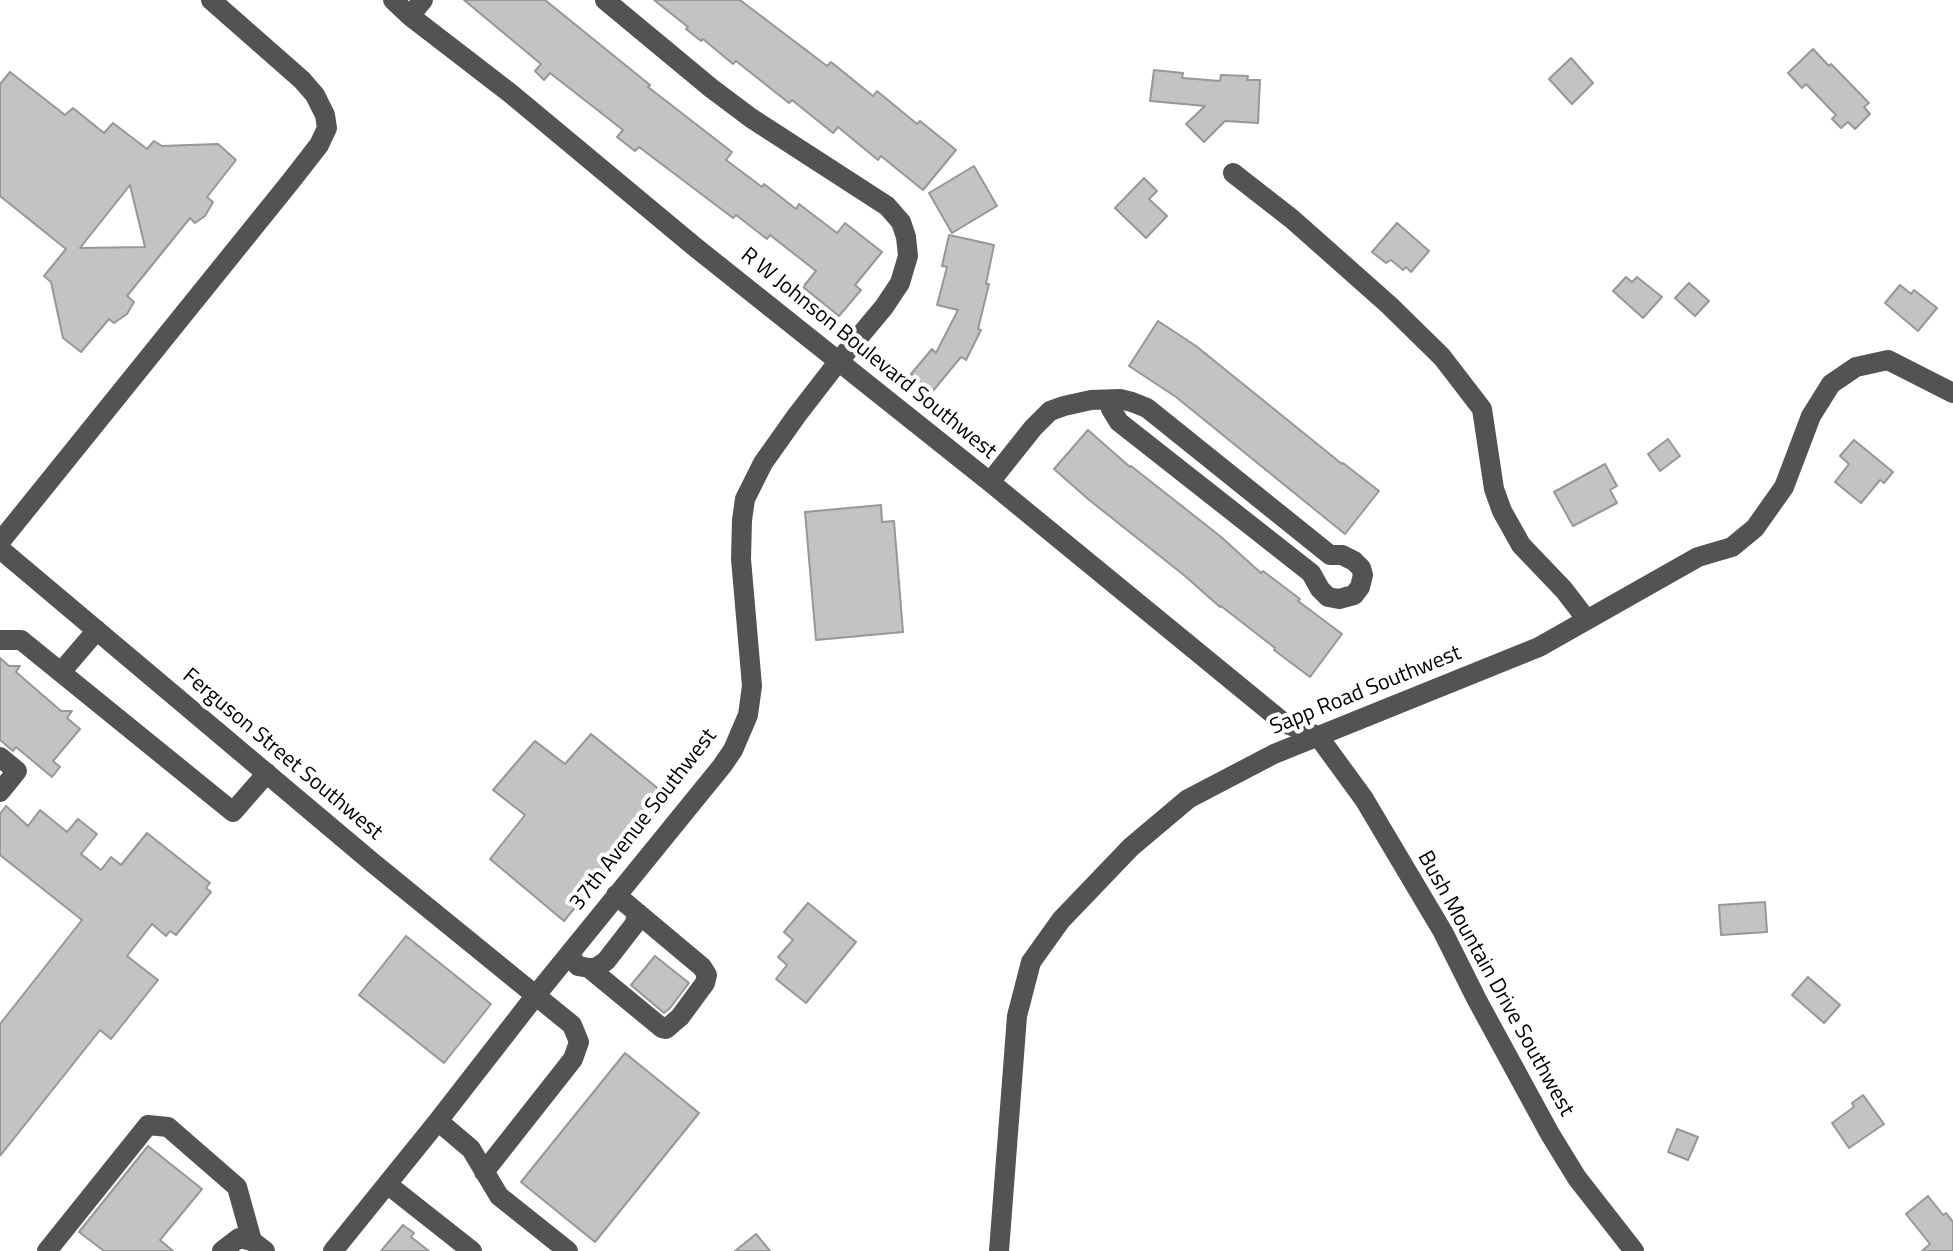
<!DOCTYPE html>
<style>
body{margin:0}
canvas{display:block;background:#fff}
</style>
<canvas width="1953" height="1251"></canvas>
<script>
const context = document.querySelector('canvas').getContext('2d');
context.lineJoin = 'round';
function fillPath(path, color) {
  context.fillStyle = color;
  context.fill(path, 'evenodd');
}
function toPath(rows) {
  const path = new Path2D();
  for (const r of rows) {
    path.moveTo(r[0], r[1]);
    for (let i = 2; i < r.length; i += 2) path.lineTo(r[i], r[i + 1]);
  }
  return path;
}
function stroke(path, color, width, dash) {
  context.strokeStyle = color;
  context.lineWidth = width;
  context.lineCap = dash ? 'butt' : 'round';
  context.setLineDash(dash || []);
  context.stroke(path);
}
function drawText(font, color, halo, rows, align = 'center') {
  context.font = font + ' "Titillium Web",sans-serif';
  context.lineWidth = 8;
  context.setLineDash([]);
  context.textBaseline = 'middle';
  context.strokeStyle = halo;
  context.fillStyle = color;
  for (const [text, x, y, turn = 0] of rows) {
    context.save();
    context.translate(x, y);
    context.rotate((+turn || 0) * Math.PI / 180);
    context.textAlign = isNaN(turn) ? turn : align;
    if (halo) context.strokeText(text, 0, 0);
    context.fillText(text, 0, 0);
    context.restore();
  }
}
const building = toPath([
 [464,0,545,0,650,85,648,87,732,152,726,160,762,187,764,184,796,209,799,204,837,233,845,223,882,252,855,285,861,290,839,316,803,287,816,271,770,235,767,239,736,215,733,218,639,147,635,151,617,137,623,130,550,73,544,80,535,71,541,64,464,0],
 [654,0,740,0,827,66,831,62,873,96,877,91,917,124,920,121,956,150,923,190,881,156,878,160,838,127,833,133,792,100,789,103,736,61,733,64,703,39,701,41,686,29,688,27,654,0],
 [1813,49,1829,66,1831,64,1869,103,1864,107,1870,114,1855,129,1848,122,1841,128,1832,119,1836,115,1806,84,1802,88,1788,73,1813,49],
 [1571,58,1593,83,1572,104,1549,79,1571,58],
 [1154,70,1183,73,1182,78,1220,81,1221,75,1248,76,1247,80,1260,80,1258,123,1225,121,1204,142,1186,124,1205,106,1150,101,1154,70],
 [10,72,65,115,73,108,104,133,113,123,147,149,154,141,162,146,218,144,236,160,207,197,213,202,205,216,195,223,190,218,127,296,134,302,127,314,114,323,109,319,81,352,63,338,51,282,44,276,66,249,0,196,0,84,10,72],
 [130,185,145,247,80,248,130,185],
 [974,166,997,206,952,233,929,193,974,166],
 [1144,178,1157,191,1149,199,1167,216,1146,238,1115,208,1144,178],
 [1397,223,1429,251,1411,272,1406,267,1403,270,1391,260,1386,263,1372,252,1397,223],
 [949,235,994,245,986,284,989,284,978,329,981,330,966,360,961,357,932,392,911,374,932,349,936,353,958,310,937,305,947,267,942,266,949,235],
 [1626,277,1632,282,1637,277,1662,297,1643,318,1613,291,1626,277],
 [1689,283,1709,301,1695,316,1675,298,1689,283],
 [1900,285,1911,294,1914,290,1937,308,1918,331,1885,303,1900,285],
 [1158,321,1196,346,1342,464,1343,463,1379,491,1345,534,1176,397,1129,366,1158,321],
 [1088,430,1130,467,1131,466,1220,536,1261,573,1263,571,1300,599,1298,601,1342,634,1310,677,1274,650,1275,648,1221,606,1220,607,1185,576,1088,499,1054,469,1088,430],
 [1668,439,1680,456,1660,471,1648,454,1668,439],
 [1854,440,1893,472,1884,483,1880,480,1861,503,1835,482,1849,464,1840,456,1854,440],
 [1605,464,1617,486,1610,490,1617,503,1573,526,1554,492,1605,464],
 [881,505,882,522,894,521,903,632,816,640,805,512,881,505],
 [0,658,9,666,20,666,16,672,61,711,72,711,67,718,80,729,53,761,60,767,52,777,16,747,13,751,0,740,0,658],
 [591,734,666,795,564,921,490,859,525,815,493,790,535,741,565,764,591,734],
 [6,806,28,826,40,810,67,832,78,819,97,834,81,854,101,870,111,857,121,865,147,833,210,883,206,888,211,892,176,935,170,931,166,936,152,924,127,956,158,980,111,1039,100,1030,0,1156,0,1024,82,920,0,855,0,814,6,806],
 [1765,902,1767,932,1721,935,1719,905,1765,902],
 [808,903,856,942,806,1003,776,979,787,965,778,957,793,940,784,932,808,903],
 [406,936,491,1004,444,1063,359,995,406,936],
 [655,956,689,983,670,1008,664,1013,631,985,655,956],
 [1808,977,1840,1005,1824,1023,1792,995,1808,977],
 [625,1053,699,1113,595,1242,521,1182,625,1053],
 [1863,1095,1884,1124,1849,1148,1832,1123,1854,1107,1852,1103,1863,1095],
 [1677,1129,1698,1137,1688,1160,1668,1152,1677,1129],
 [148,1146,202,1189,160,1240,173,1251,104,1251,79,1232,148,1146],
 [1928,1196,1943,1215,1946,1213,1953,1222,1953,1251,1922,1251,1930,1244,1906,1214,1928,1196],
 [403,1225,414,1233,411,1237,429,1251,381,1251,403,1225],
 [756,1234,770,1251,735,1251,756,1234]
]);
fillPath(building, '#c3c3c3');
stroke(building, '#979797', 2);
stroke(toPath([
 [393,0,410,16,510,93,695,247,990,482,1284,723,1318,736,1364,799,1443,932,1477,1000,1550,1134,1577,1178,1634,1251],
 [410,16,423,0],
 [1233,173,1292,219,1389,305,1442,357,1482,409,1494,489,1502,511,1521,545,1564,590,1587,620],
 [990,482,1033,428,1050,411,1064,406,1091,400,1120,399,1132,402,1147,408,1330,555,1342,555,1354,561,1361,568,1363,575,1360,587,1354,595,1339,599,1328,597,1320,589,1311,573,1119,422,1111,409,1108,400],
 [0,542,291,181,319,145,327,128,325,115,315,95,302,80,211,0],
 [0,549,373,863,572,1025,579,1042,573,1059,484,1172],
 [0,640,21,640,233,812,267,773],
 [61,672,97,630],
 [0,757,17,771,0,792],
 [569,955,578,966,589,968,662,1028,666,1029,680,1017,705,983,707,975,702,967,616,895],
 [589,968,596,968,606,961,634,925,638,913],
 [438,1121,471,1149,499,1196,568,1251],
 [387,1184,472,1251],
 [47,1251,148,1125,168,1127,237,1187,252,1241],
 [222,1251,239,1238,252,1241,265,1251],
 [333,1251,438,1121,536,995,722,766,733,750,748,715,752,686,741,559,742,520,745,499,763,463,797,415,838,362,884,307,900,283,908,256,906,237,901,222,887,206,751,118,711,88,605,0],
 [999,1251,1017,1016,1031,962,1061,920,1131,847,1188,799,1274,754,1539,647,1698,557,1732,547,1755,528,1784,487,1811,416,1831,384,1856,367,1888,360,1953,393]
]), '#535353', 20);
drawText('22px', '#000', '#fff', [
 ["R W Johnson Boulevard Southwest",868,354,39],
 ["Sapp Road Southwest",1366,691,-22],
 ["Ferguson Street Southwest",282,755,40],
 ["37th Avenue Southwest",644,820,-52],
 ["Bush Mountain Drive Southwest",1495,984,61]
]);
</script>
